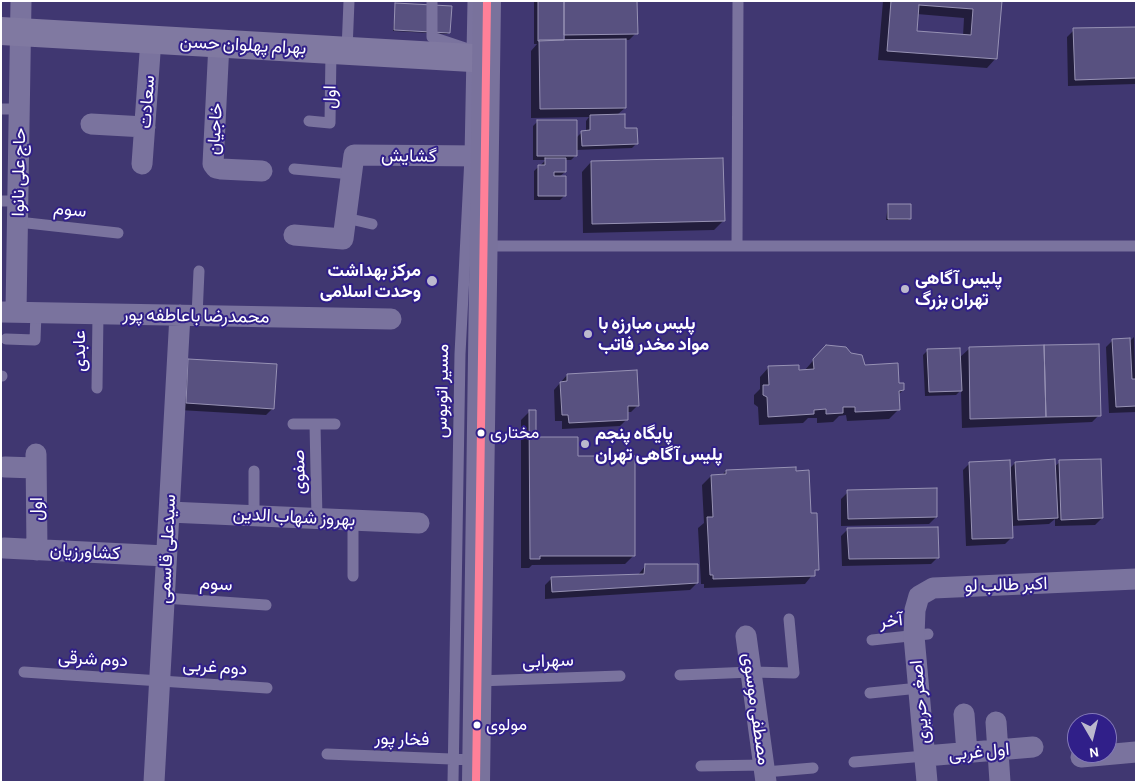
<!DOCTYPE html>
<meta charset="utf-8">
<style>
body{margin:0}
#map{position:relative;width:1137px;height:783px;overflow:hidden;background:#403771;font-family:"Alegreya Sans",sans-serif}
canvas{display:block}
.frame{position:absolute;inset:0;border:2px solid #fff;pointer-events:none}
.north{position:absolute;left:1067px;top:713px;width:50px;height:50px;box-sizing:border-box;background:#301f89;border:1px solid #8379b8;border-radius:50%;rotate:172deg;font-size:14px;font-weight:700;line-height:20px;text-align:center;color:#fff}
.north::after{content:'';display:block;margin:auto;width:18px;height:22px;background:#bcb9cd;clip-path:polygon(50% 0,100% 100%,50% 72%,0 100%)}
</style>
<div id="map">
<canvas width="1137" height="783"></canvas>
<div class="frame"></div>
<div class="north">N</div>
</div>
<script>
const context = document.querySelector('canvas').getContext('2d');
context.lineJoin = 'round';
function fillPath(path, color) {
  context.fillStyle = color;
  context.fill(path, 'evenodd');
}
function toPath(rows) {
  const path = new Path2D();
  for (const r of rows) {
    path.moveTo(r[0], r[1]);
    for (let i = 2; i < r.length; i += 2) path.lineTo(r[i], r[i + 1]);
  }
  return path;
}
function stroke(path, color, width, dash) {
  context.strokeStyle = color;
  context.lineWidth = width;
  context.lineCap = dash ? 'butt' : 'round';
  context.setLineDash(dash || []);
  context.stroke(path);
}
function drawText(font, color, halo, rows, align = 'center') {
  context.font = font + ' "Alegreya Sans",Vazirmatn,sans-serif';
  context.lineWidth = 4;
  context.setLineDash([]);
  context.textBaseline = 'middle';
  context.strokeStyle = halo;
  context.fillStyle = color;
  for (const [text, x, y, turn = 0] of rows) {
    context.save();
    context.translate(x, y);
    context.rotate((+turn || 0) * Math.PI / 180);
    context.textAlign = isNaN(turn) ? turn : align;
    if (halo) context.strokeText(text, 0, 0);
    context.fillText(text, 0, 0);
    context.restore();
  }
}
fillPath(toPath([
 [534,1,562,1,563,41,565,41,565,1,636,33,629,40,624,40,625,108,617,115,624,129,636,144,632,148,576,150,576,155,571,160,565,160,565,172,559,177,564,196,560,200,534,200,534,171,546,160,533,160,533,126,538,121,576,138,582,132,586,132,586,121,589,117,531,118,531,51,537,44,534,44],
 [883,1,1001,1,996,58,987,68,878,60],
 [917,14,964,18,963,36,915,32],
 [396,4,449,32,447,34,393,31],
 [1136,28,1136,84,1068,86,1067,37,1074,30],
 [591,162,724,220,714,230,583,233,582,172],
 [888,205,910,218,908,220,886,220],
 [1134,337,1136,412,1109,413,1106,347,1113,340,1129,342],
 [970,348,1099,415,1092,422,962,428,961,390,956,395,925,396,923,355,928,350,959,358],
 [817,356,864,366,898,384,903,390,898,395,899,409,889,419,847,421,846,415,839,416,833,422,817,423,817,418,808,418,803,423,759,425,758,407,754,404,754,395,760,389,760,377,769,367,805,370],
 [182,367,273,408,266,415,179,410],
 [567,375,638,405,631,412,627,412,627,419,620,426,562,429,562,421,555,421,554,390],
 [530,411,535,439,576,457,634,555,625,564,532,565,529,568,521,568,521,420],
 [1060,462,1102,518,1095,525,1055,526,1055,519,1049,524,1011,526,1012,537,1005,544,966,546,963,470,970,463,1009,469,1015,463,1054,467],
 [726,471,817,569,805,584,704,588,704,584,701,584,698,528,704,523,702,485,711,476,722,475],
 [848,492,936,517,929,524,841,526,841,499],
 [848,529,938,557,931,564,842,566,841,536],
 [646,565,697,583,690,590,545,599,545,585,552,578,638,575]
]), '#0007');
const building = toPath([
 [538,1,564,1,564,40,538,41,538,1],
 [564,1,637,1,638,34,564,35,564,1],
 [891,1,1002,1,997,59,887,51,891,1],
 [919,5,973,9,971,35,917,31,919,5],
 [395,3,452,6,450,33,394,30,395,3],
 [1136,27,1136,78,1075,80,1073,28,1136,27],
 [626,39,626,108,540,109,539,40,626,39],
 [625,114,625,128,637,128,638,144,582,146,581,131,590,130,590,115,625,114],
 [537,120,577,120,577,156,537,156,537,120],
 [545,158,566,158,566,172,554,172,554,176,566,176,566,196,538,196,538,165,545,165,545,158],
 [723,158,725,221,592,224,591,161,723,158],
 [888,204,911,204,911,219,888,219,888,204],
 [1130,338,1132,379,1136,379,1136,406,1116,407,1112,339,1130,338],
 [1099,344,1101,416,1046,417,1044,345,1099,344],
 [826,345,846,347,851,353,862,355,865,365,898,363,899,383,904,383,904,390,899,391,900,410,855,412,855,407,843,407,843,413,826,414,826,409,814,410,814,414,768,417,767,397,763,395,763,385,769,385,768,366,799,365,799,370,814,369,813,359,826,345],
 [1044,345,1046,417,970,419,969,347,1044,345],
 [960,348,962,391,929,392,927,349,960,348],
 [188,359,277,364,274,409,186,403,188,359],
 [637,370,639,406,628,406,628,420,569,423,568,415,562,415,560,382,567,381,567,374,637,370],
 [529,410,536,410,536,437,578,437,578,456,635,456,635,556,540,556,540,559,530,559,529,410],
 [1055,459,1058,518,1018,520,1015,462,1055,459],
 [1101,459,1103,518,1061,520,1059,460,1101,459],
 [1010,460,1013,538,972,539,969,462,1010,460],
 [796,467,796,471,809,470,811,513,817,513,819,570,815,570,815,576,713,579,713,575,710,575,707,517,713,517,711,475,726,474,726,470,796,467],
 [937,488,937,517,848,519,847,490,937,488],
 [938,527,939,558,849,559,847,528,938,527],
 [645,564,698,564,698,583,552,592,551,577,644,574,645,564]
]);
fillPath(building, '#585180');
stroke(building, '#9792b4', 1);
stroke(toPath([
 [432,1,432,37,465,48],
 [347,50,349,1],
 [1,109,20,109],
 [309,121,330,123,331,50],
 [294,169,351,174],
 [1,201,18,201],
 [346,218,372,224],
 [18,222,118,233],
 [483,246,1136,246],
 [737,246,738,1],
 [197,316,199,271],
 [6,339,35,340,36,313],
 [1,376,2,376],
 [97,388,98,314],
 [293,424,335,424],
 [315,424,317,519],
 [254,516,254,471],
 [353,520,353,576],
 [164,598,266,605],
 [872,640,928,634],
 [24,672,267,688],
 [680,675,751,672,794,673,789,619],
 [477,681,620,676],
 [870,693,919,688],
 [327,754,476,760],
 [854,762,925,756],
 [701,766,764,765],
 [765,772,813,768],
 [453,782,460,354,470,157,473,1]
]), '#7a739e', 11);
stroke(toPath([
 [219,43,213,164,216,168,221,169,262,171],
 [91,124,145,127],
 [142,164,151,39],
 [294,235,343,239,354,155,484,156],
 [1,312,391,319],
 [16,312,21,1],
 [36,454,37,550],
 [5,467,36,468],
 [169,512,419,523],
 [4,548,166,556],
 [746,636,766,782],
 [964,714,967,753],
 [996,722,1000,782],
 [925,756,1033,747],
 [1081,757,1136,752],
 [154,782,180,315],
 [927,782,914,636,915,610,919,596,933,588,1136,579]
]), '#7a739e', 21);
stroke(toPath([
 [1,31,472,58,485,60]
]), '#8079a1', 28);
stroke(toPath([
 [476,782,487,1]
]), '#79729c', 28);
stroke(toPath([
 [476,782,487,1]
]), '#ff8098', 8);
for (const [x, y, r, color] of [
 [432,281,6,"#bcb9cd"],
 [905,289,5,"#bcb9cd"],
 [588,334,5,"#bcb9cd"],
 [481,433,4.5,"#fff"],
 [585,444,5,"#bcb9cd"],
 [477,725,4.5,"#fff"]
]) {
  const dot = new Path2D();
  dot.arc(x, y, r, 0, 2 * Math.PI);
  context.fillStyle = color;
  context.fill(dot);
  stroke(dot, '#301f89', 2);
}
drawText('17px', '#fff', '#301f89', [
 ["مختاری",490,433],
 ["مولوی",486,725]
], 'left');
drawText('18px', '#fff', '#301f89', [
 ["بهرام پهلوان حسن",243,45,3],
 ["اول",330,97,-89],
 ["سعادت",147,102,-86],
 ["خاجیان",215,129,-87],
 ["گشایش",409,156,1],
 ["حاج علی نانوا",19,172,-89],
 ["سوم",70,210,6],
 ["محمدرضا باعاطفه پور",196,316,1],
 ["عابدی",80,351,-90],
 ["مسیر اتوبوس",442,391,-89],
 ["صفوی",299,472,-91],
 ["اول",37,509,-90],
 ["بهروز شهاب الدین",294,517,3],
 ["سیدعلی قاسمی",167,549,-87],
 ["کشاورزیان",85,552,3],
 ["سوم",216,584,4],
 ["اکبر طالب لو",1006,585,-2],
 ["آخر",891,621,-6],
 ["دوم شرقی",93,659,3],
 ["سهرابی",548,661,-2],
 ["دوم غربی",215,667,4],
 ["اصغر حریری",920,702,-95],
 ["مصطفی موسوی",756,709,82],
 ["فخار پور",402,739,2],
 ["اول غربی",979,752,-5]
]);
drawText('bold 18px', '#fff', '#301f89', [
 ["مرکز بهداشت",421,271,"right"],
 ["وحدت اسلامی",421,292,"right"],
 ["پلیس آگاهی",915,279],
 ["تهران بزرگ",915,300],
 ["پلیس مبارزه با",598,324],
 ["مواد مخدر فاتب",598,345],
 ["پایگاه پنجم",595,434],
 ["پلیس آگاهی تهران",595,455]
], 'left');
</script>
